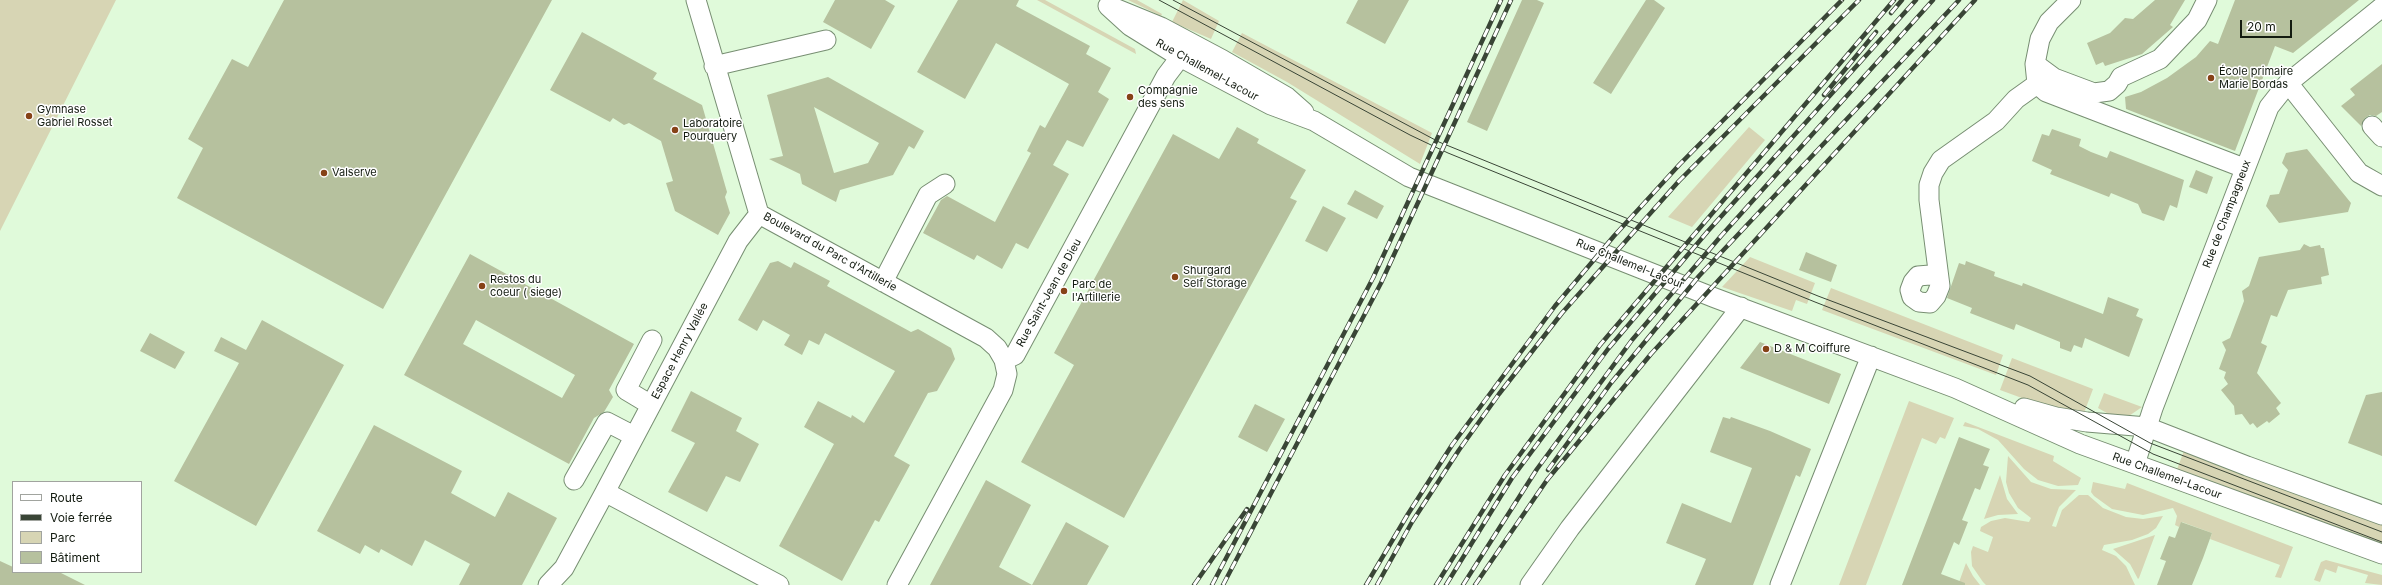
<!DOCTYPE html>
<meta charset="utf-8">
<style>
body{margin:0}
#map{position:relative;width:2382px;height:585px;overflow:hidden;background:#e0fada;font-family:Inter,sans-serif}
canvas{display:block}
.legend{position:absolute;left:12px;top:481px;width:130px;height:92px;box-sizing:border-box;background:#fff;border:1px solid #a1a49f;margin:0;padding:5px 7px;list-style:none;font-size:12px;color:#131b10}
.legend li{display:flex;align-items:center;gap:8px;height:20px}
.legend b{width:20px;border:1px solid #a1a49f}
.scale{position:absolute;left:2240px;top:20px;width:52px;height:18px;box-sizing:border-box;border:2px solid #131b10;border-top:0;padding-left:5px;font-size:12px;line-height:14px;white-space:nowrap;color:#131b10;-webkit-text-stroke:3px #fff;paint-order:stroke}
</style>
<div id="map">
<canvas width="2382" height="585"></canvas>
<ul class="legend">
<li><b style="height:5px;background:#fff"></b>Route</li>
<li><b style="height:5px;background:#394536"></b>Voie ferrée</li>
<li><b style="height:11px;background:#d7d5b4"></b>Parc</li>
<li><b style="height:11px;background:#b6c19e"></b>Bâtiment</li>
</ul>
<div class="scale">20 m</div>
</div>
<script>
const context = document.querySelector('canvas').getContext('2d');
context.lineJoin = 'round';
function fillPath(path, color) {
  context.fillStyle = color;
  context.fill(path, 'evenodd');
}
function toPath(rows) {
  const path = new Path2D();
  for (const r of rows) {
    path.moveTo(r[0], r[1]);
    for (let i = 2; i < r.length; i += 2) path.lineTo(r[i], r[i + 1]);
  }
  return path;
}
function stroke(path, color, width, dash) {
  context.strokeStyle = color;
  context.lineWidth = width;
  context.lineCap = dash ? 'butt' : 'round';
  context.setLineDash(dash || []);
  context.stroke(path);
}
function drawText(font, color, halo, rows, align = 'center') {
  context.font = font + ' Inter,sans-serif';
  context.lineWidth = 3;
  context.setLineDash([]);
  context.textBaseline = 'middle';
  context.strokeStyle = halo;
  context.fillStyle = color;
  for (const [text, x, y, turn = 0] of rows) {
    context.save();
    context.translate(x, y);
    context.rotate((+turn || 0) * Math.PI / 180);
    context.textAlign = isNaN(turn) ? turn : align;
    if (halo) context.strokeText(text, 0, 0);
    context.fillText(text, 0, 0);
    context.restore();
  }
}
fillPath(toPath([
 [0,0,116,0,0,231],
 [1037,0,1045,0,1135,49,1136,54],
 [1128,0,1137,0,1162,14,1161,16],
 [1183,0,1219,21,1211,39,1172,22],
 [1242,33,1432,133,1420,164,1287,82,1232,52],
 [1749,127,1765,140,1692,227,1668,217],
 [1750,257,1815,283,1807,304,1796,300,1792,311,1722,287],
 [1831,288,2003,355,1996,375,1822,310],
 [2012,358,2093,389,2084,413,2041,405,2000,390],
 [2104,393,2142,407,2126,418,2112,416,2098,408],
 [1909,401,1954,418,1945,439,1940,437,1936,444,1922,438,1866,585,1839,585],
 [1965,422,2054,456,2053,461,2081,478,2078,485,2058,486,2038,480,2024,469,1998,440,1978,429,1963,426],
 [2185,448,2382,521,2382,549,2176,472],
 [2008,456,2031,482,2051,489,2076,490,2059,507,2052,526,2056,527,2062,510,2079,495,2088,495,2103,508,2126,517,2143,519,2163,516,2156,528,2148,534,2132,540,2104,545,2102,550,2116,556,2126,566,2135,585,1986,585,1983,582,1972,566,1971,552,1973,546,1988,552,1993,537,1980,531,1981,527,1991,521,2005,518,2029,522,2031,518,2018,508,2009,493,2006,482],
 [2000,475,2007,499,2018,514,1998,515,1984,519],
 [2093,482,2125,489,2127,483,2293,547,2281,578,2275,577,2280,565,2210,539,2212,533,2182,522,2179,527,2175,525,2177,516,2173,508,2143,515,2112,509,2094,496,2091,492],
 [2155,535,2139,578,2138,579,2130,564,2113,549],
 [2326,560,2382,575,2382,585,2365,583,2368,575,2338,566,2336,573,2325,569,2320,582,2314,580,2321,562],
 [1966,563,1973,576,1980,585,1958,585]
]), '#d7d5b4');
fillPath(toPath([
 [284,0,552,0,383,309,177,198,203,148,188,139,200,117,232,59,248,67],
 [835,0,885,0,895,6,871,49,823,22],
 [958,0,1019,0,1016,6,1090,46,1086,54,1111,68,1098,92,1109,99,1083,147,1067,140,1053,165,1069,174,1028,249,1016,243,1002,269,977,255,974,260,923,233,941,200,947,196,995,222,1031,153,1027,151,1040,125,1045,128,1069,84,996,43,965,99,917,72],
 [1358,0,1409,0,1385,44,1346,23],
 [1522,0,1537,0,1544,3,1487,131,1467,122],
 [1646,0,1654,0,1665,8,1611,94,1593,83],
 [2155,0,2185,0,2170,25,2173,27,2142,54,2105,66,2103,62,2096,65,2087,43,2110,33,2125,18,2133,19],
 [2235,0,2359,0,2293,53,2275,46,2235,151,2126,109,2125,97,2141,92,2167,78,2196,57,2210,41,2218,44],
 [582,32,657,73,653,79,702,105,727,192,725,197,730,213,718,235,675,211,666,183,673,181,661,141,629,123,624,125,613,118,610,122,550,90],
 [2382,64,2382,112,2376,116,2370,115,2365,118,2361,126,2341,106,2355,95,2350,89],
 [828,77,924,131,914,149,909,146,893,175,840,190,836,202,802,184,800,174,769,159,783,156,767,95],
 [814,107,879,143,868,163,834,173],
 [1237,127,1259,139,1257,143,1306,170,1290,198,1297,201,1124,518,1021,462,1074,365,1054,353,1173,134,1219,159],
 [2052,129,2081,139,2079,146,2091,152,2107,158,2110,151,2184,180,2177,208,2170,205,2164,221,2142,213,2138,204,2111,193,2109,197,2050,174,2052,170,2032,161,2042,134,2049,136],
 [2307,149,2351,203,2348,212,2279,223,2266,206,2270,195,2279,194,2288,170,2282,163,2286,153],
 [2196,170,2213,177,2207,194,2189,187],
 [1355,190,1384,206,1377,219,1347,204],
 [1323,206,1346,218,1327,252,1305,241],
 [2304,244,2310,247,2320,245,2321,248,2324,248,2329,275,2321,277,2322,284,2288,290,2277,317,2271,315,2261,343,2267,346,2257,373,2281,403,2276,408,2280,414,2269,423,2267,421,2257,428,2253,423,2250,425,2242,414,2235,415,2234,406,2221,390,2228,384,2224,378,2226,372,2219,369,2226,350,2222,342,2230,338,2244,301,2242,291,2249,286,2259,257,2300,250],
 [1806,252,1837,265,1831,282,1799,270],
 [470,254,634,344,609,390,613,397,604,412,594,418,569,464,404,375],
 [476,320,575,375,562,398,463,344],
 [778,261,791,268,794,262,830,281,827,286,911,332,918,329,951,348,955,359,937,391,928,393,894,456,910,465,879,522,875,520,842,581,779,546,834,444,804,427,818,401,851,418,852,415,864,423,895,371,825,333,819,345,809,340,802,355,784,345,790,335,763,320,757,331,738,320,770,263],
 [1966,261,1995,272,1994,276,2022,286,2023,283,2103,314,2108,297,2139,309,2136,316,2143,319,2129,357,2085,338,2082,348,2074,345,2071,352,2060,348,2060,342,2016,324,2014,330,1970,313,1972,308,1947,298,1959,263,1965,265],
 [262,320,344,365,256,526,174,481,239,363,214,351,221,337,246,350],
 [150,333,185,352,175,369,140,351],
 [1760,342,1841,374,1829,404,1740,368],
 [691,391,742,418,736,431,759,444,740,482,726,476,707,512,668,492,695,443,671,431],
 [2382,392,2382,456,2348,443,2366,395],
 [1255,404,1285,419,1267,452,1238,437],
 [1723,417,1730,419,1731,417,1770,431,1811,449,1800,477,1796,475,1753,585,1695,585,1706,559,1666,543,1682,503,1731,523,1752,468,1710,452],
 [374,425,462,471,451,493,495,517,508,492,557,518,522,585,459,585,470,564,425,540,412,566,381,549,379,553,365,545,360,554,317,531],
 [1959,437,1990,449,1983,465,1989,467,1980,490,1975,488,1962,520,1968,522,1959,545,1954,542,1941,574,1965,583,1965,585,1902,585],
 [986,480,1031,505,999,567,1032,585,1066,522,1109,546,1087,585,930,585],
 [2181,522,2212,533,2203,558,2192,585,2157,585,2166,561,2160,559,2169,536,2175,538],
 [0,561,13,567,13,572,59,572,85,585,0,585]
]), '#b6c19e');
const minor = toPath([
 [696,0,759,214,986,338,997,348,1004,360],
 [2071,0,2049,22,2040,39,2035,64,2037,84,2046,92,2244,168],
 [1108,6,1130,26,1180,57,1271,105,1314,121,1409,177,1715,298,1955,388,2080,444,2382,554],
 [1117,9,1161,27,1223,60,1287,97,1304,112],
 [2035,64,2054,78,2094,93,2109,91,2117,84,2121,77,2160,59,2197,20,2207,0],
 [714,66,826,40],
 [2288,83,2359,173,2382,186],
 [2372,126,2382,137],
 [759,214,738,241,605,492,779,585],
 [1930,275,1918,276,1913,282,1910,290,1912,297,1919,302,1930,303,1936,296,1940,286,1929,200,1929,185,1933,173,1941,160,1996,121,2016,99,2037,84],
 [883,282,928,195,945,184],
 [651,405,626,390,652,340],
 [2024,408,2056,417,2087,422,2147,427,2247,466,2382,515],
 [2135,464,2153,408,2269,107,2288,83,2382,7],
 [574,480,607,422,634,436],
 [548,585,564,568,605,492],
 [897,585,1003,390,1007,374,1004,360,1015,355,1166,76,1191,43],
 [1530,585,1570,528,1741,307],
 [1780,585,1871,356]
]);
stroke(minor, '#778e72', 21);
stroke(minor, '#fff', 19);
stroke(toPath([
 [1159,0,1410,135,1448,153,1815,302,2028,385,2153,454,2382,542],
 [1173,0,1439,142,1818,296,2030,376,2150,443,2382,532]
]), '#394536', 1);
const rail = toPath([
 [1891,13,1902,0],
 [1824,95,1876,32],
 [1548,470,1611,383,1699,276,1959,0],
 [1194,585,1247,509],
 [1212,585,1373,278,1501,0],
 [1223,585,1381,283,1511,0],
 [1366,585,1408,514,1452,445,1555,306,1614,236,1680,164,1842,0],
 [1377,585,1412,522,1459,450,1499,394,1562,313,1679,181,1859,0],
 [1436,585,1505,475,1600,345,1894,0],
 [1446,585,1512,478,1608,349,1708,231,1916,0],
 [1463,585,1537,469,1632,340,1721,236,1933,0],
 [1475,585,1547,480,1651,354,1975,0]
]);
stroke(rail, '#394536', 4.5);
stroke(rail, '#fff', 3, [9]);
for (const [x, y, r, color] of [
 [2211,78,4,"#864217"],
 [1130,97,4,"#864217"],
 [29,116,4,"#864217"],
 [675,130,4,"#864217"],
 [324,173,4,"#864217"],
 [1175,277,4,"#864217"],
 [482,286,4,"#864217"],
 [1064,291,4,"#864217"],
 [1766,349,4,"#864217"]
]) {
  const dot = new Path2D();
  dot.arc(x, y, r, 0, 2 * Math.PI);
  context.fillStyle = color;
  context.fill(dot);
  stroke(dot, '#fff', 1.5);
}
drawText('11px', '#131b10', '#fff', [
 ["Rue Challemel-Lacour",1207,70,29],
 ["Rue de Champagneux",2227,214,-69],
 ["Boulevard du Parc d'Artillerie",830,252,29],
 ["Rue Challemel-Lacour",1630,264,22],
 ["Rue Saint-Jean de Dieu",1049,293,-61],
 ["Espace Henry Vallée",680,351,-62],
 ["Rue Challemel-Lacour",2167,476,20]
]);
drawText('11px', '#131b10', '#fff', [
 ["École primaire",2219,72],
 ["Marie Bordas",2219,85],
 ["Compagnie",1138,91],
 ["des sens",1138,104],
 ["Gymnase",37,110],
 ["Gabriel Rosset",37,123],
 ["Laboratoire",683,124],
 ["Pourquery",683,137],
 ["Valserve",332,173],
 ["Shurgard",1183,271],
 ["Self Storage",1183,284],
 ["Restos du",490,280],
 ["coeur ( siege)",490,293],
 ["Parc de",1072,285],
 ["l'Artillerie",1072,298],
 ["D & M Coiffure",1774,349]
], 'left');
</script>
